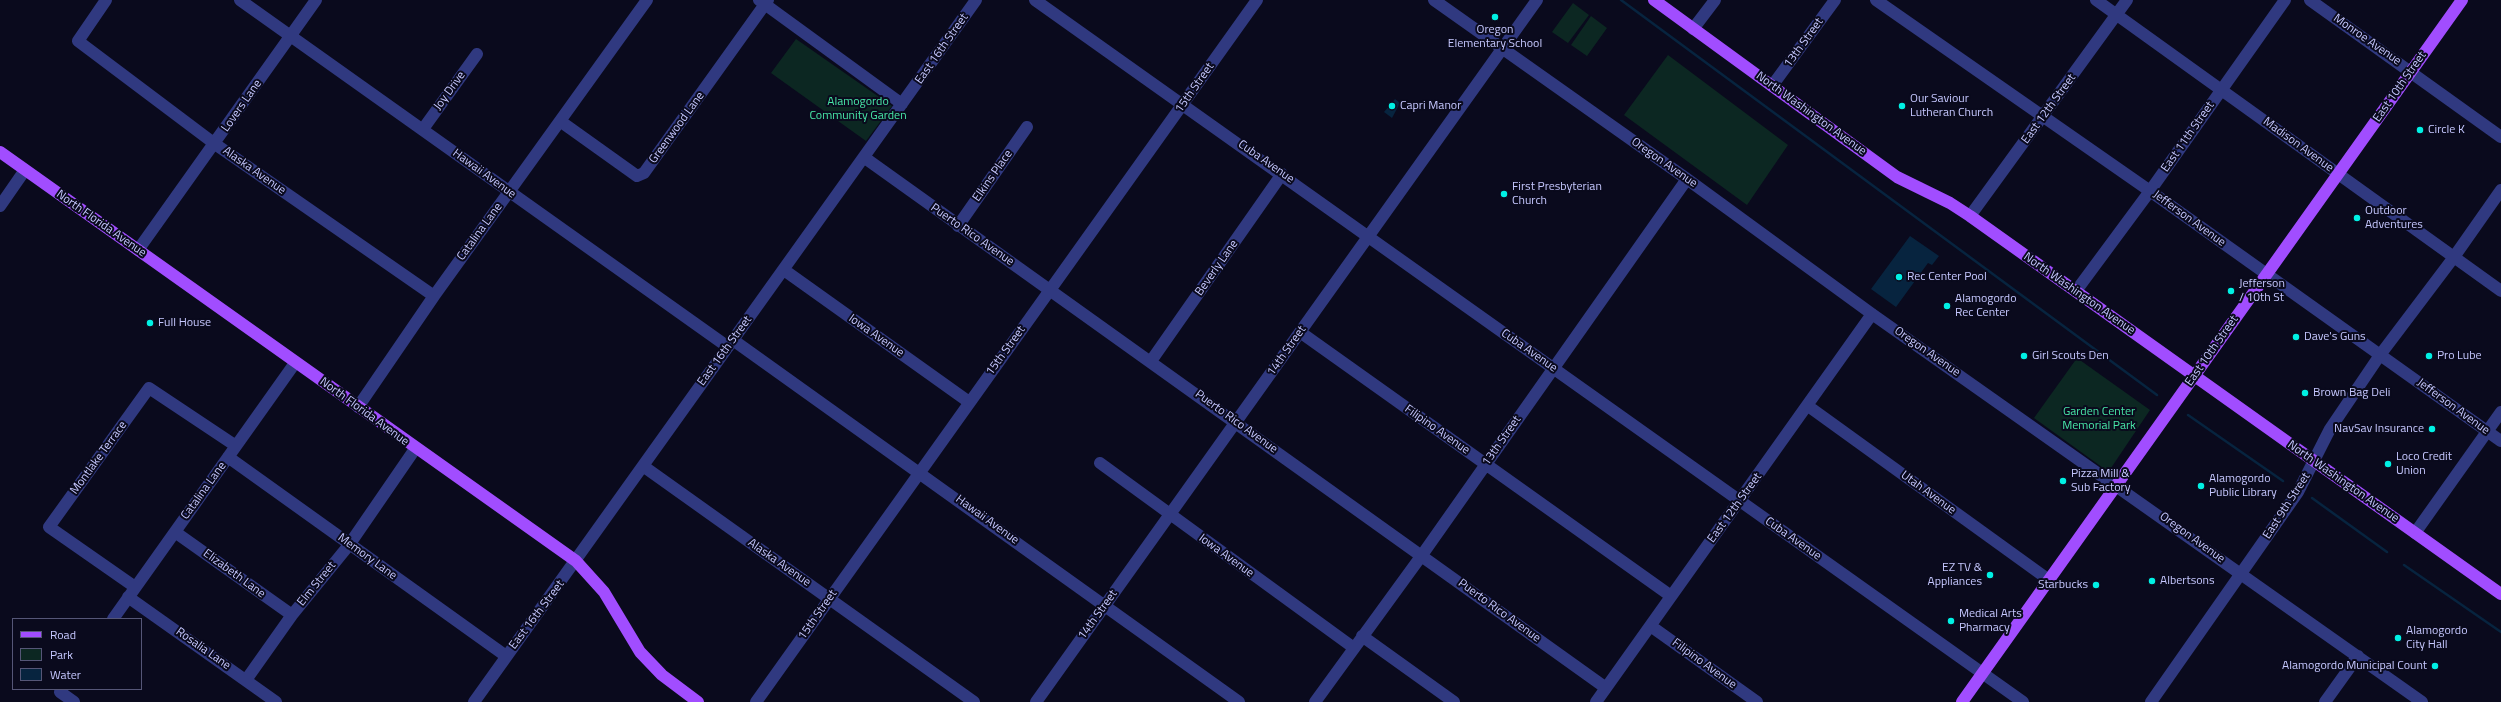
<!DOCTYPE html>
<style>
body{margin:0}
#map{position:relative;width:2501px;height:702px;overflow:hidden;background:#0a0a1d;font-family:"Titillium Web",sans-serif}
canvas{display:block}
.legend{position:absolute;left:12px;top:618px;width:130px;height:72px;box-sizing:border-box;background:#0a0a1d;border:1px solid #555677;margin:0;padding:5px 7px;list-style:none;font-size:12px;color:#c6c8ff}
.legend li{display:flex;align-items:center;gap:8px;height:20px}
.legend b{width:20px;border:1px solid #555677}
</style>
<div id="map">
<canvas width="2501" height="702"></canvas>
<ul class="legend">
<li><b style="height:5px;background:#a14dff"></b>Road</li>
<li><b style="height:11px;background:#0c2722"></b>Park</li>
<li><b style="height:11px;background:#07243f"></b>Water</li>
</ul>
</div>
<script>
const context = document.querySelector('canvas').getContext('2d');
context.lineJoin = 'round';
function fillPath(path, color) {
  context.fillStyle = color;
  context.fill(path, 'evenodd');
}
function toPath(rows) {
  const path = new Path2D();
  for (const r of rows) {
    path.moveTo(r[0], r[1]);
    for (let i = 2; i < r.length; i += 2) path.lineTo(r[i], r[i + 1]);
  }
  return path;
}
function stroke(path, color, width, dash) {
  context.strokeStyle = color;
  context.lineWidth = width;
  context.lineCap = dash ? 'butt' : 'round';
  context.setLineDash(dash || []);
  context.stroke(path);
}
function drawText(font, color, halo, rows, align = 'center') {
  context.font = font + ' "Titillium Web",sans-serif';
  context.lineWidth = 4;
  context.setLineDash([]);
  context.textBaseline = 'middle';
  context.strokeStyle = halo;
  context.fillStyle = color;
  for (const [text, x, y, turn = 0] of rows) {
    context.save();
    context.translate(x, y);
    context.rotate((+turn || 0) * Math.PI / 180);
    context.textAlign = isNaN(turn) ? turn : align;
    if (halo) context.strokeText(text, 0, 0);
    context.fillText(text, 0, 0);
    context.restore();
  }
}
fillPath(toPath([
 [1573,3,1589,15,1568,43,1552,32],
 [1591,16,1607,28,1587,56,1571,45],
 [796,39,892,106,866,141,771,73],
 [1668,55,1788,145,1747,205,1624,115],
 [2077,358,2150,410,2111,468,2106,470,2034,418]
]), '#0c2722');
fillPath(toPath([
 [1395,99,1400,103,1392,118,1384,112],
 [1910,236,1939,256,1932,265,1928,263,1896,307,1871,289]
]), '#07243f');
stroke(toPath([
 [1621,0,2157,395],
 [2188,415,2283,481],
 [2312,498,2387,552],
 [2404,565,2501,632]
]), '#07243f', 2.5);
stroke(toPath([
 [106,0,78,41,215,144,434,296],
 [240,0,728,347],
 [759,0,902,104],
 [1035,0,2023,702],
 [1434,0,1687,179,1872,314,2422,702],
 [1876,0,2150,191,2501,441],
 [2096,0,2501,291],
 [2310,0,2501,137],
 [1693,29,1715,0],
 [1772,86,1835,0],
 [560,121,637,176,644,173,768,0],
 [423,129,477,54],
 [865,158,1606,688],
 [0,206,25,170],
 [1970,216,2127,0],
 [958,226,1027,127],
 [138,250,316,0],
 [784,270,969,402],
 [2076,291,2150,191,2285,0],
 [1300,332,1671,596],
 [733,340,1239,702],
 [1151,361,1282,174],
 [1808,406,2049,580],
 [358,407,434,296,647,0],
 [228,457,506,656],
 [1100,463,1354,648],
 [643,466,974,702],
 [175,532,292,615],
 [2415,533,2501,412],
 [135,587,49,527,149,388,236,446],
 [128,597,276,702],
 [113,619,295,363],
 [1652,627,1757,702],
 [1362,636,1454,702],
 [246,680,292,615,349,545,415,449],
 [60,692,74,702],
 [474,702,976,0],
 [756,702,1257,0],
 [1036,702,1537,0],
 [1315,702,1422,555,1687,179],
 [1596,702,1872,314],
 [2151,702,2298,492,2330,429,2380,355,2454,257,2501,190],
 [2325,702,2358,656]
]), '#303980', 12);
stroke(toPath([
 [1654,0,1897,177,1950,203,1970,216,2501,594],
 [0,152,576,561,604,592,640,652,662,675,698,702],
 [1962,702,2462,0]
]), '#a14dff', 12);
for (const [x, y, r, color] of [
 [1495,17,4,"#00f1e4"],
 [1392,106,4,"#00f1e4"],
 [1902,106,4,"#00f1e4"],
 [2420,130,4,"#00f1e4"],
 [1504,194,4,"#00f1e4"],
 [2357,218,4,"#00f1e4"],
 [1899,277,4,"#00f1e4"],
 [2231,291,4,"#00f1e4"],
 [1947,306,4,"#00f1e4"],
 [150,323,4,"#00f1e4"],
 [2296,337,4,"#00f1e4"],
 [2024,356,4,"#00f1e4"],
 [2429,356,4,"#00f1e4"],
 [2305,393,4,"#00f1e4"],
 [2432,429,4,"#00f1e4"],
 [2388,464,4,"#00f1e4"],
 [2063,481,4,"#00f1e4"],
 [2201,486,4,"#00f1e4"],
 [1990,575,4,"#00f1e4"],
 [2152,581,4,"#00f1e4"],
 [2096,585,4,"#00f1e4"],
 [1951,621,4,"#00f1e4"],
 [2398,638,4,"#00f1e4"],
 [2435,666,4,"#00f1e4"]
]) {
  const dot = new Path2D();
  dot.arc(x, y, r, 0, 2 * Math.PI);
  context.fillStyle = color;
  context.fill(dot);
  stroke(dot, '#0a0a1d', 1.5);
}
drawText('12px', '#c6c8ff', '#0a0a1d', [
 ["Oregon",1495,30,"center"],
 ["Elementary School",1495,44,"center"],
 ["Our Saviour",1910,99],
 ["Lutheran Church",1910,113],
 ["Capri Manor",1400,106],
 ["Circle K",2428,130],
 ["First Presbyterian",1512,187],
 ["Church",1512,201],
 ["Outdoor",2365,211],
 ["Adventures",2365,225],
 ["Rec Center Pool",1907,277],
 ["Jefferson",2239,284],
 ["/ 10th St",2239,298],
 ["Alamogordo",1955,299],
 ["Rec Center",1955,313],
 ["Full House",158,323],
 ["Dave's Guns",2304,337],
 ["Girl Scouts Den",2032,356],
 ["Pro Lube",2437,356],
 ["Brown Bag Deli",2313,393],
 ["NavSav Insurance",2424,429,"right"],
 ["Loco Credit",2396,457],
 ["Union",2396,471],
 ["Pizza Mill &",2071,474],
 ["Sub Factory",2071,488],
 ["Alamogordo",2209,479],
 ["Public Library",2209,493],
 ["EZ TV &",1982,568,"right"],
 ["Appliances",1982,582,"right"],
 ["Albertsons",2160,581],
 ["Starbucks",2088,585,"right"],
 ["Medical Arts",1959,614],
 ["Pharmacy",1959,628],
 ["Alamogordo",2406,631],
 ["City Hall",2406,645],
 ["Alamogordo Municipal Count",2427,666,"right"]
], 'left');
drawText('12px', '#c6c8ff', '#0a0a1d', [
 ["Monroe Avenue",2367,40,35],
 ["13th Street",1804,43,-54],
 ["East 16th Street",942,49,-55],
 ["East 10th Street",2400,87,-55],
 ["15th Street",1195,88,-55],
 ["Joy Drive",450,91,-54],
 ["Lovers Lane",242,106,-55],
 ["East 12th Street",2049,109,-54],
 ["North Washington Avenue",1811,114,36],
 ["Greenwood Lane",677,128,-54],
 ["East 11th Street",2188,137,-55],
 ["Madison Avenue",2298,145,36],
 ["Cuba Avenue",1266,162,35],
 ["Oregon Avenue",1664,163,35],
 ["Alaska Avenue",254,171,35],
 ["Hawaii Avenue",484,174,36],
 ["Elkins Place",993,176,-55],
 ["Jefferson Avenue",2189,219,36],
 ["North Florida Avenue",101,224,35],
 ["Catalina Lane",480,232,-54],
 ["Puerto Rico Avenue",972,235,35],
 ["Beverly Lane",1217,268,-55],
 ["North Washington Avenue",2079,294,35],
 ["Iowa Avenue",876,336,35],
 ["East 16th Street",725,351,-54],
 ["15th Street",1006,351,-54],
 ["14th Street",1287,351,-55],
 ["Cuba Avenue",1529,351,35],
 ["East 10th Street",2212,351,-55],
 ["Oregon Avenue",1927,352,35],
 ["Jefferson Avenue",2453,407,36],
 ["North Florida Avenue",364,412,36],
 ["Puerto Rico Avenue",1236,422,36],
 ["Filipino Avenue",1437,430,35],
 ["13th Street",1502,441,-55],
 ["Montlake Terrace",99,458,-54],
 ["North Washington Avenue",2343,482,35],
 ["Catalina Lane",204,491,-54],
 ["Utah Avenue",1928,493,36],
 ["East 9th Street",2287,506,-57],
 ["East 12th Street",1735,508,-54],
 ["Hawaii Avenue",987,520,36],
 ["Oregon Avenue",2192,538,36],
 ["Cuba Avenue",1793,539,35],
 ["Iowa Avenue",1226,556,36],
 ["Memory Lane",367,557,36],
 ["Alaska Avenue",779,563,35],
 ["Elizabeth Lane",234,574,36],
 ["Elm Street",317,584,-51],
 ["Puerto Rico Avenue",1499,611,36],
 ["East 16th Street",537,615,-53],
 ["15th Street",818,615,-55],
 ["14th Street",1098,615,-54],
 ["Rosalia Lane",203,649,35],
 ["Filipino Avenue",1704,664,36]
]);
drawText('12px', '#48e8a8', '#0a0a1d', [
 ["Alamogordo",858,102],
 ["Community Garden",858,116],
 ["Garden Center",2099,412],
 ["Memorial Park",2099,426]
]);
</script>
